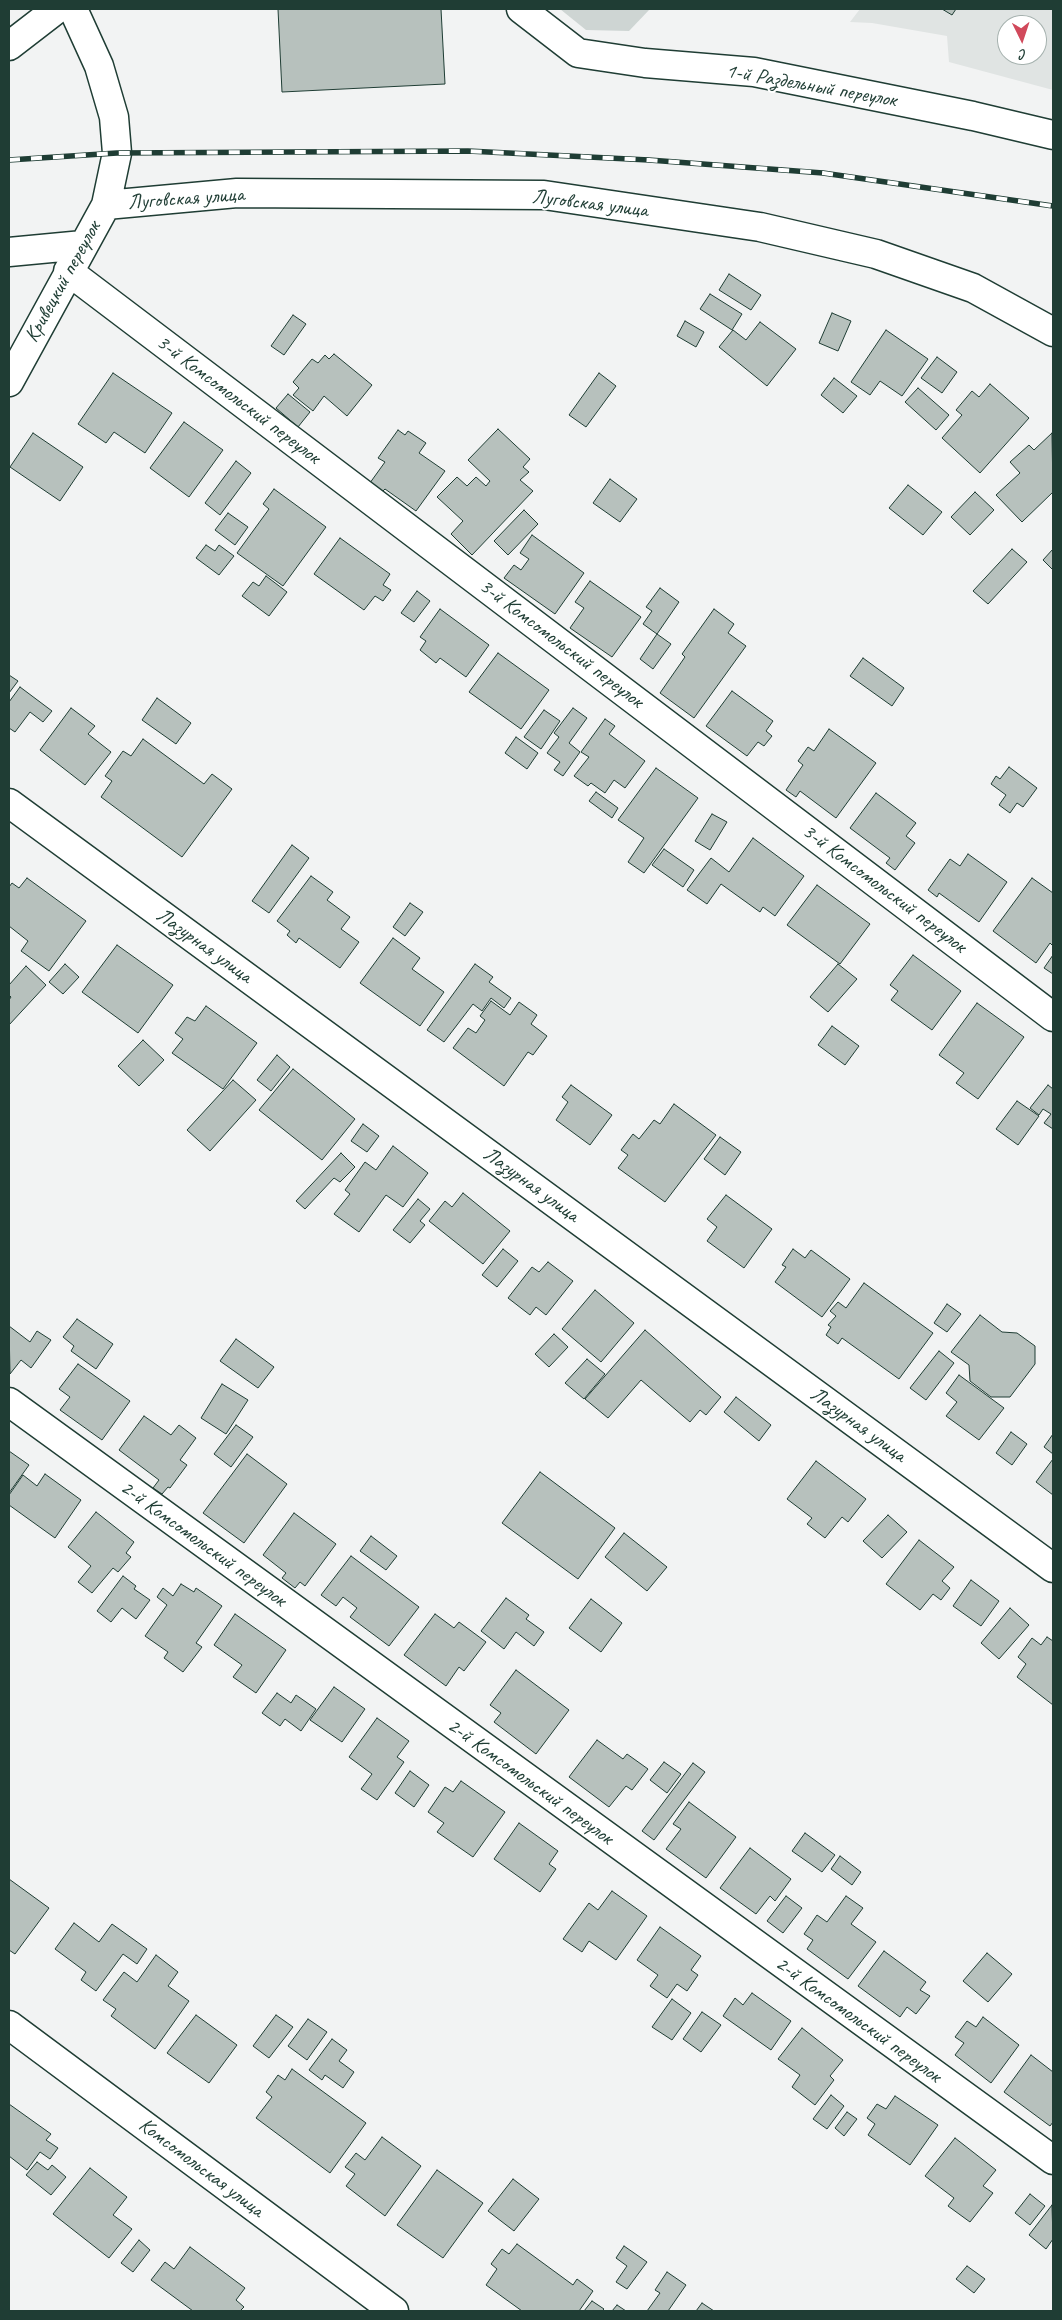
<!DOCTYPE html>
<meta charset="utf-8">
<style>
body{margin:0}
#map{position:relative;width:1062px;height:2320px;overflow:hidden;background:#f2f3f3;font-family:Caveat,sans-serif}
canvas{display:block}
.frame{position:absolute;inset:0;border:10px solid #1f3d34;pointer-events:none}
.north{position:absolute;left:997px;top:15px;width:50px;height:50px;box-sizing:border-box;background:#fff;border:1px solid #a5b1ae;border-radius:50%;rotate:176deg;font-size:14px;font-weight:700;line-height:20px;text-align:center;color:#1f3d34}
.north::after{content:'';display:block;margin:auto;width:18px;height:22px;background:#d1495b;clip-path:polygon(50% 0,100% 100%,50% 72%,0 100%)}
</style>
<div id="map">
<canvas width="1062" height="2320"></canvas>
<div class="frame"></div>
<div class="north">С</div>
</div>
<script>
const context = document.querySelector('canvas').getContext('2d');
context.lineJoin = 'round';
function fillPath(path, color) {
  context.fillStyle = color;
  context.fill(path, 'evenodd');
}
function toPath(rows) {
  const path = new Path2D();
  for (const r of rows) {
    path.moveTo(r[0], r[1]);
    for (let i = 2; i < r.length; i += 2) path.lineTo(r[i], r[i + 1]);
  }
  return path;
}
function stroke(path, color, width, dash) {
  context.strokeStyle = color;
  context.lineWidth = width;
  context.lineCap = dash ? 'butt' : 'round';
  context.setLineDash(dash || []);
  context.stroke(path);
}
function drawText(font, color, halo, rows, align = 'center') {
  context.font = font + ' Caveat,sans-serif';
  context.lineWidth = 4;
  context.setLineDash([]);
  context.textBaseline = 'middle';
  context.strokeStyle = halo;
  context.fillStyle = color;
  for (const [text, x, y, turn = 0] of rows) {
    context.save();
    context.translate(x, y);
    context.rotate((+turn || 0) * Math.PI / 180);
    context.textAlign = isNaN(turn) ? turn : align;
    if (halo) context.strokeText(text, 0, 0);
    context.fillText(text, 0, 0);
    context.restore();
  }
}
fillPath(toPath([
 [860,9,1053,9,1053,90,949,62,947,36,872,23,850,22],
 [1007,25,1037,25,1037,55,1007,55]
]), '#e0e4e3');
fillPath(toPath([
 [560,9,650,9,629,31,586,30]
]), '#ced5d3');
const building = toPath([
 [278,9,441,9,445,84,282,92,278,9],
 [942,9,956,9,952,15,942,9],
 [729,274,761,295,751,310,719,290,729,274],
 [710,294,742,314,732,330,700,309,710,294],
 [832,313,851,321,838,351,819,343,832,313],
 [293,315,306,324,284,355,271,346,293,315],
 [685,321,704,332,696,347,677,336,685,321],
 [760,322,796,349,767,386,719,347,733,330,746,340,760,322],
 [886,330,928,359,902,396,880,381,870,395,851,382,886,330],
 [334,354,372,385,347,416,324,396,313,411,293,395,299,388,293,382,312,359,318,363,325,355,329,359,334,354],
 [937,357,957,372,942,393,921,378,937,357],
 [113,373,172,413,145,453,114,432,106,443,78,424,113,373],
 [599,373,616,386,586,427,569,415,599,373],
 [834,378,857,396,843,413,821,395,834,378],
 [990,384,1029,418,980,473,942,438,962,415,956,410,972,391,979,397,990,384],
 [918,388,949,415,936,430,905,402,918,388],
 [288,394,310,412,298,427,276,408,288,394],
 [184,422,223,450,189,497,150,468,184,422],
 [498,429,530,459,523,467,529,472,520,480,533,491,472,555,451,534,463,521,437,497,457,477,467,486,476,477,486,486,490,481,468,460,498,429],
 [398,430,405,435,408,431,426,443,419,453,445,471,416,511,385,489,379,495,367,487,385,462,378,458,398,430],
 [33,433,83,467,60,501,10,467,33,433],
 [1052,433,1053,492,1022,522,996,495,1020,473,1010,462,1029,445,1034,450,1052,433],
 [236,461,251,473,220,515,205,503,236,461],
 [610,479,637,499,620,522,593,503,610,479],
 [908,485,942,512,923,535,889,508,908,485],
 [274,489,326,527,283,586,237,553,269,509,263,504,274,489],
 [975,492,994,510,970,535,951,517,975,492],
 [524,510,538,524,508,555,494,541,524,510],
 [228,513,248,527,235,545,215,530,228,513],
 [532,535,584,573,555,614,504,578,514,565,521,570,529,559,520,553,532,535],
 [340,538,390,574,383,585,391,590,383,601,375,596,364,610,314,574,340,538],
 [206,545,215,551,219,545,234,556,219,575,196,558,206,545],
 [1012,549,1027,562,988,604,973,591,1012,549],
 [1053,549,1053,570,1043,560,1053,549],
 [266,576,287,592,269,616,242,596,253,582,259,586,266,576],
 [590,581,641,617,612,657,570,628,584,608,575,602,590,581],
 [660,588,679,602,657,634,643,624,652,611,646,607,660,588],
 [417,591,430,601,414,622,401,613,417,591],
 [440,609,489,645,466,677,440,658,436,663,420,650,426,641,420,637,440,609],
 [714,609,734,624,728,633,746,646,694,718,660,693,685,657,682,654,714,609],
 [657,634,671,644,653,669,640,659,657,634],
 [498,653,549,690,521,729,469,692,498,653],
 [863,658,904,688,892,706,850,676,863,658],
 [9,675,18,681,9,693,9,675],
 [20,687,52,711,43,722,30,712,15,732,9,728,9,702,20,687],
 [732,691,773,721,766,731,772,736,764,746,758,742,747,756,706,726,732,691],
 [157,698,191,723,176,744,142,720,157,698],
 [71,708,95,726,88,734,111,752,85,785,40,750,71,708],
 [573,708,587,718,569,743,580,752,563,776,554,770,560,762,547,753,559,737,554,733,573,708],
 [544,710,560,721,541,749,524,737,544,710],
 [605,719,615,726,609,734,645,761,625,788,614,780,605,793,591,783,588,786,574,776,589,757,581,752,605,719],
 [829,729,876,763,836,818,800,791,796,797,786,790,803,765,798,761,808,747,814,751,829,729],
 [516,737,538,753,527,769,505,753,516,737],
 [143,739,204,784,212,774,232,789,182,857,101,797,112,781,105,776,123,751,131,756,143,739],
 [1009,767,1037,788,1023,807,1017,803,1010,813,999,805,1006,795,991,784,996,776,1000,779,1009,767],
 [656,768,698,798,644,873,628,862,644,838,618,820,656,768],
 [596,792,618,808,612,818,589,801,596,792],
 [876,793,916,823,906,836,915,843,895,870,886,863,890,858,850,828,876,793],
 [712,814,727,822,710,850,695,841,712,814],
 [753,838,804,876,775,916,763,907,760,912,721,884,707,904,687,890,711,858,729,872,753,838],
 [292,845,309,858,269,913,252,901,292,845],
 [664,849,694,870,683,887,652,865,664,849],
 [968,854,1007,882,979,922,939,893,937,897,928,890,950,859,960,866,968,854],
 [311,876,333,892,327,900,350,917,341,929,359,942,340,968,299,938,296,943,287,935,290,931,277,921,311,876],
 [27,878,86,921,49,971,21,951,28,941,9,926,9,887,12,883,19,888,27,878],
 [1032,878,1053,893,1053,946,1050,943,1036,963,993,931,1032,878],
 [817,885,870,924,840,964,787,925,817,885],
 [410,903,423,912,405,936,393,927,410,903],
 [393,938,420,958,412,969,444,992,420,1026,360,983,393,938],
 [117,945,173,985,138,1033,82,992,117,945],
 [913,955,961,991,932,1030,891,1000,898,991,890,985,913,955],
 [1053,955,1053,974,1044,968,1053,955],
 [65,964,79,977,63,994,49,982,65,964],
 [475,964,493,977,489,982,511,998,504,1008,491,998,482,1011,473,1004,444,1042,427,1030,475,964],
 [838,964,857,979,828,1012,810,997,838,964],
 [26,966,46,985,9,1025,9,1000,11,997,9,995,9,985,26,966],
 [491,1001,510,1015,519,1002,537,1015,531,1024,547,1036,533,1055,528,1052,504,1086,453,1048,468,1028,476,1033,485,1020,480,1016,491,1001],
 [977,1003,1024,1037,978,1099,956,1083,964,1073,939,1055,977,1003],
 [206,1006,257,1043,223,1089,172,1053,183,1039,175,1033,187,1017,195,1021,206,1006],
 [832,1026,859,1046,845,1065,818,1045,832,1026],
 [143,1040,164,1060,139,1086,118,1066,143,1040],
 [277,1055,290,1067,271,1091,257,1080,277,1055],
 [293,1069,355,1119,322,1160,259,1110,293,1069],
 [233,1080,256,1100,210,1151,187,1130,233,1080],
 [571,1085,612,1115,590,1145,556,1120,568,1102,562,1097,571,1085],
 [1048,1085,1053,1089,1053,1129,1044,1123,1051,1114,1043,1109,1039,1115,1030,1108,1048,1085],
 [1017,1101,1039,1116,1018,1145,996,1129,1017,1101],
 [674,1104,716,1135,665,1202,618,1168,628,1155,621,1150,633,1134,639,1139,654,1120,660,1124,674,1104],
 [363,1124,379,1136,367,1152,351,1141,363,1124],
 [720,1137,741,1152,725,1175,704,1159,720,1137],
 [393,1146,428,1173,403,1207,386,1195,359,1232,334,1214,350,1194,345,1190,365,1162,376,1170,393,1146],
 [341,1153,355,1167,340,1182,334,1178,305,1209,296,1201,341,1153],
 [463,1193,510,1231,483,1264,429,1221,445,1201,452,1207,463,1193],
 [726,1195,772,1229,744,1268,707,1241,717,1227,707,1219,726,1195],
 [418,1199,430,1209,420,1221,425,1225,410,1243,393,1230,418,1199],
 [503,1249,518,1261,497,1287,482,1275,503,1249],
 [793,1249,805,1258,811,1250,850,1279,822,1317,775,1282,786,1267,782,1265,793,1249],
 [548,1262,573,1281,546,1315,536,1307,530,1315,508,1298,532,1267,539,1272,548,1262],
 [864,1283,933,1333,899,1379,842,1338,838,1344,826,1335,831,1327,828,1325,836,1316,830,1311,838,1302,846,1308,864,1283],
 [595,1290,634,1323,601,1362,562,1329,595,1290],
 [947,1304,961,1314,947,1332,934,1323,947,1304],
 [980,1315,1002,1332,1017,1333,1035,1346,1035,1364,1010,1397,991,1397,970,1381,969,1365,951,1352,980,1315],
 [77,1319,113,1344,96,1369,71,1351,74,1346,63,1337,77,1319],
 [9,1326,30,1342,37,1331,51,1340,31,1368,21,1360,10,1374,9,1326],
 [645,1330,721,1397,706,1415,700,1410,690,1422,641,1380,608,1418,585,1399,645,1330],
 [554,1334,568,1347,549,1367,535,1354,554,1334],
 [236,1339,274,1367,258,1388,220,1361,236,1339],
 [939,1351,954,1363,926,1400,910,1388,939,1351],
 [587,1359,605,1374,584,1399,565,1383,587,1359],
 [78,1364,130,1401,102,1440,60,1410,70,1397,59,1389,78,1364],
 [959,1375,1004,1408,979,1440,946,1416,957,1402,946,1393,959,1375],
 [222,1384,248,1400,226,1434,201,1418,222,1384],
 [736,1397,771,1425,759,1441,724,1412,736,1397],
 [144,1416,171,1435,179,1425,196,1438,180,1460,187,1465,170,1488,168,1487,162,1494,153,1488,159,1480,119,1450,144,1416],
 [236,1425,253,1437,231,1467,214,1454,236,1425],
 [1011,1432,1027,1444,1012,1465,996,1453,1011,1432],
 [1053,1434,1053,1454,1044,1447,1053,1434],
 [9,1451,29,1465,9,1493,9,1451],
 [247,1454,287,1484,244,1543,203,1513,247,1454],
 [1053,1459,1053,1495,1036,1482,1053,1459],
 [816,1461,866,1499,848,1522,842,1517,825,1538,807,1524,812,1518,787,1499,816,1461],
 [540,1472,615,1528,578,1579,502,1523,540,1472],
 [45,1474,81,1500,55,1538,9,1505,9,1495,23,1475,37,1486,45,1474],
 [96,1512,134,1542,126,1553,131,1557,118,1572,113,1568,92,1593,78,1582,91,1566,68,1547,96,1512],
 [294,1513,336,1544,305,1586,300,1582,295,1588,282,1578,286,1573,263,1555,294,1513],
 [888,1515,907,1532,882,1558,863,1541,888,1515],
 [624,1533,667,1567,647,1591,605,1557,624,1533],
 [371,1536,397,1556,386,1570,360,1551,371,1536],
 [919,1540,954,1567,942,1581,950,1588,941,1600,933,1594,920,1610,886,1584,919,1540],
 [351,1556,419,1607,389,1646,350,1617,357,1608,343,1597,336,1606,321,1595,351,1556],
 [123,1576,136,1586,134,1589,150,1600,136,1619,122,1608,111,1622,97,1611,123,1576],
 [971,1580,999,1601,981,1626,953,1606,971,1580],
 [181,1584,194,1592,196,1588,222,1606,196,1643,202,1647,183,1672,164,1658,168,1652,145,1636,167,1605,157,1597,163,1588,173,1596,181,1584],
 [506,1598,529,1615,526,1619,544,1632,534,1646,516,1632,504,1649,481,1631,506,1598],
 [591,1599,622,1623,601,1652,569,1628,591,1599],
 [1010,1608,1029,1625,999,1659,981,1643,1010,1608],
 [235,1614,286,1650,256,1693,233,1677,242,1665,214,1645,235,1614],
 [435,1614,454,1628,459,1622,486,1642,464,1671,459,1667,446,1686,404,1655,435,1614],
 [1047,1637,1053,1641,1053,1705,1017,1677,1026,1664,1018,1657,1032,1638,1041,1645,1047,1637],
 [516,1670,569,1710,536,1754,494,1722,501,1713,490,1705,516,1670],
 [334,1687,365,1709,342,1742,310,1720,334,1687],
 [277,1693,291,1703,296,1695,316,1709,301,1731,285,1719,280,1726,262,1713,277,1693],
 [377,1718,409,1741,397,1757,404,1762,377,1800,361,1789,372,1774,349,1757,377,1718],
 [597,1740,623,1759,627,1754,648,1769,632,1790,626,1786,609,1807,569,1777,597,1740],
 [664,1762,681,1774,667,1793,650,1780,664,1762],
 [693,1763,705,1772,654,1840,642,1831,693,1763],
 [410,1771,429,1785,414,1807,395,1793,410,1771],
 [461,1781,505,1812,473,1857,437,1832,444,1823,428,1812,445,1787,453,1792,461,1781],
 [689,1802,736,1837,706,1878,666,1849,681,1829,673,1824,689,1802],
 [519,1823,558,1851,549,1864,556,1869,540,1892,494,1859,519,1823],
 [805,1833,835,1855,822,1872,792,1851,805,1833],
 [750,1848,791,1879,775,1901,770,1896,756,1914,720,1888,750,1848],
 [840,1856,861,1872,852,1885,831,1869,840,1856],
 [9,1879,49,1908,15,1954,9,1950,9,1879],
 [612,1891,647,1916,616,1960,589,1941,582,1952,563,1939,589,1903,598,1910,612,1891],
 [786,1896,802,1908,783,1933,767,1921,786,1896],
 [846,1896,863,1908,851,1924,876,1942,848,1979,807,1949,813,1940,804,1934,817,1915,827,1922,846,1896],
 [74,1923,99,1942,112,1924,147,1949,137,1964,123,1954,96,1991,81,1980,86,1972,55,1949,74,1923],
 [660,1927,701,1956,691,1970,698,1975,687,1991,677,1984,667,1998,650,1986,658,1975,637,1960,660,1927],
 [884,1951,926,1982,920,1990,930,1996,916,2014,907,2007,900,2017,858,1986,884,1951],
 [987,1953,1012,1974,988,2002,963,1981,987,1953],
 [156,1955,178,1972,168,1986,189,2001,155,2049,111,2016,116,2009,103,2000,124,1972,137,1982,156,1955],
 [752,1993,791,2021,771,2050,723,2016,735,1998,743,2005,752,1993],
 [672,1999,691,2013,672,2040,652,2027,672,1999],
 [702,2012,721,2025,701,2052,683,2039,702,2012],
 [196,2015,237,2045,209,2083,167,2053,196,2015],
 [276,2015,293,2027,269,2058,253,2046,276,2015],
 [983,2017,1019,2045,991,2083,955,2055,964,2043,955,2037,967,2021,976,2027,983,2017],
 [308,2019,327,2032,307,2060,288,2046,308,2019],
 [802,2028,843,2060,830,2076,834,2080,815,2105,792,2087,800,2075,778,2059,802,2028],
 [332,2039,347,2050,339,2061,354,2072,343,2088,325,2075,322,2080,309,2070,332,2039],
 [1031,2055,1053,2072,1053,2122,1050,2126,1004,2092,1031,2055],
 [292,2069,366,2123,330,2173,256,2118,272,2097,266,2092,278,2075,285,2080,292,2069],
 [831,2095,844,2106,827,2129,813,2119,831,2095],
 [895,2096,938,2125,910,2165,868,2135,875,2124,867,2118,877,2104,886,2109,895,2096],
 [9,2104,51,2134,46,2140,58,2148,50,2159,40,2152,27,2170,9,2156,9,2104],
 [847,2112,857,2119,844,2136,835,2128,847,2112],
 [382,2137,421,2166,385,2216,346,2186,355,2174,345,2167,356,2153,365,2160,382,2137],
 [955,2138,996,2170,983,2186,993,2193,970,2222,948,2206,954,2198,925,2176,955,2138],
 [37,2162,48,2170,52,2165,66,2177,51,2195,26,2175,37,2162],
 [90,2168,127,2197,113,2215,132,2229,109,2258,53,2214,90,2168],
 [437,2170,483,2203,443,2258,397,2225,437,2170],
 [513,2179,539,2199,514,2231,488,2211,513,2179],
 [1030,2194,1045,2206,1030,2225,1015,2213,1030,2194],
 [1052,2205,1053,2239,1046,2249,1029,2235,1052,2205],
 [139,2240,150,2250,133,2272,121,2263,139,2240],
 [517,2244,573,2285,577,2279,593,2291,579,2311,522,2311,486,2285,497,2269,491,2264,502,2249,509,2254,517,2244],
 [624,2246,647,2262,627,2289,616,2282,627,2266,616,2258,624,2246],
 [190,2247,245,2288,236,2300,244,2307,240,2311,193,2311,151,2280,165,2262,174,2269,190,2247],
 [967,2266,985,2279,974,2293,956,2279,967,2266],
 [667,2272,686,2285,668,2311,647,2311,660,2293,655,2290,667,2272],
 [592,2301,604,2309,602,2311,584,2311,592,2301],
 [702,2303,714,2311,696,2311,702,2303],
 [617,2305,626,2311,612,2311,617,2305]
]);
fillPath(building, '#b7c1bd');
stroke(building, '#1f3d34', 1);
const minor = toPath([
 [521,9,578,53,645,63,754,72,973,116,1053,135],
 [106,205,237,193,544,195,760,227,876,254,973,288,1053,332],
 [9,252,83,245],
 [68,271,1053,1017],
 [9,382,106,205,117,153,114,117,99,66,73,9],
 [9,803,1053,1568],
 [9,1402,1053,2160],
 [9,2025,394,2311]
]);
const major = toPath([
 [9,46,57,9]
]);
stroke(minor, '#1f3d34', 31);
stroke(major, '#1f3d34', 31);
stroke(minor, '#fff', 28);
stroke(major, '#fff', 28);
const rail = toPath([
 [9,160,117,153,468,151,649,160,823,173,1053,206]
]);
stroke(rail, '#1f3d34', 5.5);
stroke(rail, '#fff', 4, [11]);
drawText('21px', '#1f3d34', '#fff', [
 ["1-й Раздельный переулок",811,86,10],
 ["Луговская улица",186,199,-4],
 ["Луговская улица",590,204,7],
 ["Кривецкий переулок",63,282,-61],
 ["3-й Комсомольский переулок",238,400,37],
 ["3-й Комсомольский переулок",561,644,37],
 ["3-й Комсомольский переулок",884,889,37],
 ["Лазурная улица",204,946,36],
 ["Лазурная улица",531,1185,36],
 ["Лазурная улица",858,1425,36],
 ["2-й Комсомольский переулок",203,1544,36],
 ["2-й Комсомольский переулок",530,1782,36],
 ["2-й Комсомольский переулок",858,2020,36],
 ["Комсомольская улица",201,2168,37]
]);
</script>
